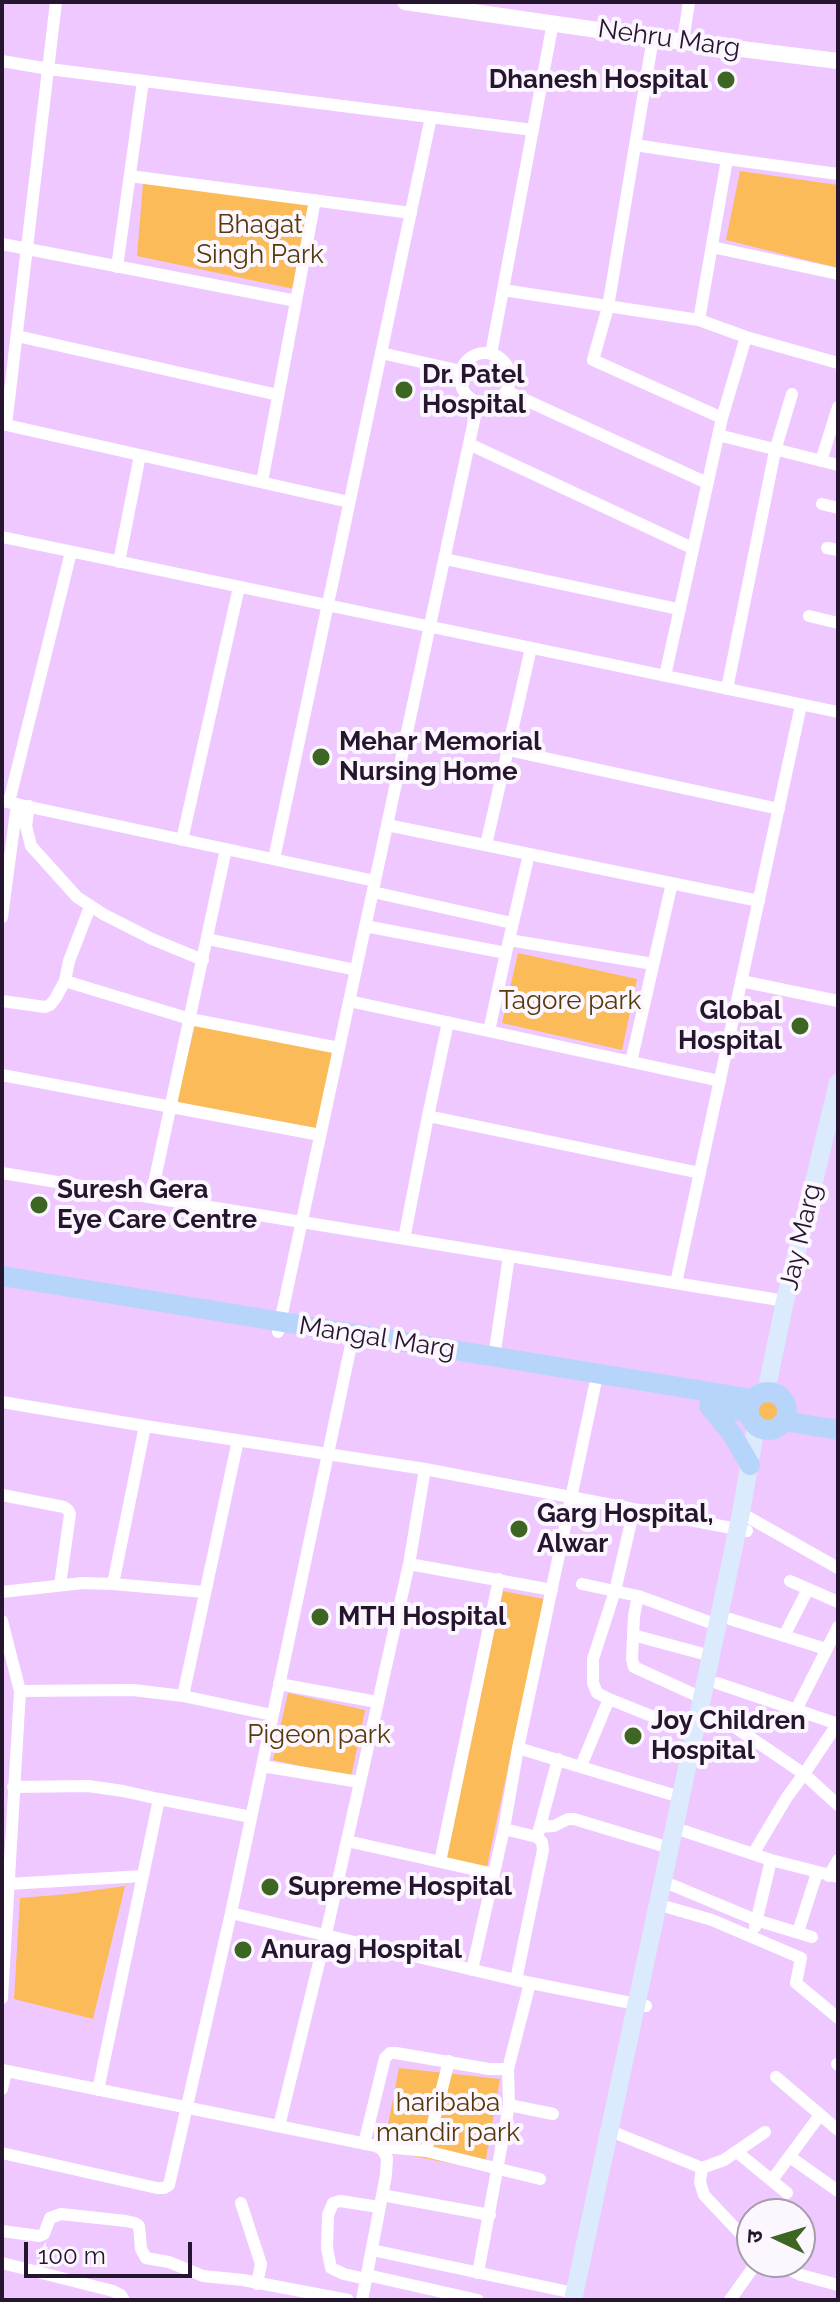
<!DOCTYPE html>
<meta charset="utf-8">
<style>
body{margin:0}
#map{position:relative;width:840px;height:2302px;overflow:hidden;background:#eec8ff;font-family:Raleway,"Noto Sans Devanagari",sans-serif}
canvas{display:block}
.frame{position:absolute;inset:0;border:4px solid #26152e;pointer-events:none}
.north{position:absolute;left:736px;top:2198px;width:80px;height:80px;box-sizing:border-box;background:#fcf7fe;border:2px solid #a69dab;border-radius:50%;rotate:274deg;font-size:22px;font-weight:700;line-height:32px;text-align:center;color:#26152e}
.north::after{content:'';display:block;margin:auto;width:28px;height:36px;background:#3d6622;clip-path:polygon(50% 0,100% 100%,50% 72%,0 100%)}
.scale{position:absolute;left:24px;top:2242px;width:168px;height:36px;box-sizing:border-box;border:4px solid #26152e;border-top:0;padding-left:10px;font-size:24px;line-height:28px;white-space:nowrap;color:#26152e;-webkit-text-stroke:6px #fcf7fe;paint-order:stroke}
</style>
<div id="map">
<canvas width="840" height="2302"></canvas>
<div class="frame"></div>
<div class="north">उ</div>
<div class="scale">100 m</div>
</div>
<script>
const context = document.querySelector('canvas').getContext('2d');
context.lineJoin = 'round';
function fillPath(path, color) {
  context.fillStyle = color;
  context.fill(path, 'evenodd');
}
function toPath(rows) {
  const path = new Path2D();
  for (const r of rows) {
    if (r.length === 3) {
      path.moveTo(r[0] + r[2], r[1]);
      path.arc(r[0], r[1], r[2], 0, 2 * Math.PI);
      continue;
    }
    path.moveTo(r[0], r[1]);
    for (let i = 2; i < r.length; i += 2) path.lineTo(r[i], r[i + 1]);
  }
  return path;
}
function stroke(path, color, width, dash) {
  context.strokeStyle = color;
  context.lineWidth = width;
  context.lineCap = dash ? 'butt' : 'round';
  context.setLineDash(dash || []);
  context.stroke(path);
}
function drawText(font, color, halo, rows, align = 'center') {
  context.font = font + ' Raleway,sans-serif';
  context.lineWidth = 8;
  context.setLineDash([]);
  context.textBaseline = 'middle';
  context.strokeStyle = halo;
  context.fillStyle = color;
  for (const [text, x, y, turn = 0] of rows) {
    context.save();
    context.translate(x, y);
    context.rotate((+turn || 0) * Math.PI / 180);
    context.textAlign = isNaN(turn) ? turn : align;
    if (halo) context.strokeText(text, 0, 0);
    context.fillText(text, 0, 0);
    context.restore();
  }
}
fillPath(toPath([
 [740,171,838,185,838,268,726,240],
 [143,183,310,204,294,289,137,256],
 [518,953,637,979,622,1050,502,1023],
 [195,1025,336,1053,316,1128,176,1104],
 [769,1415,15],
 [503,1591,544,1599,486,1871,444,1862],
 [288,1693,365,1710,351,1777,273,1760],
 [125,1886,93,2019,14,1999,20,1898,68,1894],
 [399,2068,500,2079,484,2170,383,2150]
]), '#fcbb59');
stroke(toPath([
 [653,38,608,307,593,360,722,418],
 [683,41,689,2],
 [2,61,49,69,533,130],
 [635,145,727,159],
 [130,176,411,213],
 [2,244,296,301],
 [712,247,838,274],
 [117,267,143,81],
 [503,290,699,320,746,337,838,363],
 [699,320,727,159,838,174],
 [17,336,278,395],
 [381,353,461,371],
 [485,378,25],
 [491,354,553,22],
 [506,391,707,483],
 [2,424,349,502],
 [6,425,56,2],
 [718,435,838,465],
 [469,444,692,548],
 [821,461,838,407],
 [262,482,315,200],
 [822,504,838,508],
 [2,537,838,712],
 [827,548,838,550],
 [445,559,678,609],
 [119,562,140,455],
 [809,616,838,623],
 [665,676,722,418,746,337],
 [727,689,775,451,792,394],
 [508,750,779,809],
 [2,801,375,881],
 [9,802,71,552],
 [29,806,26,826,31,846,77,897,103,914,152,939,203,960],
 [387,825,759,901],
 [182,840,239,587],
 [486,845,531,648],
 [274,859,431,117],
 [373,892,512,923],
 [90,907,69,961,65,981,190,1019,339,1048],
 [2,917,17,804],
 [365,926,506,953,529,854],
 [207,939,356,970],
 [509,940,653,964],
 [741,981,838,1001],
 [2,1001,45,1007,50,1005,55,999,65,981],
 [349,1001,720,1081],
 [489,1031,506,953],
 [631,1062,672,883],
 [2,1075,320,1135],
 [428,1116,448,1022],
 [2,1173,785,1301],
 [151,1197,226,849],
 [404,1239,428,1116,700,1173],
 [676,1283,801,705],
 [278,1332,478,402],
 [351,1345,231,1913,516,1980,646,2006],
 [494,1357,509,1256],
 [2,1402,145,1426,425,1469,409,1564,326,1934,279,2126],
 [425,1469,747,1531],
 [2,1495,64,1507,68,1510,70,1514,60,1585],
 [634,1509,615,1591,593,1659,593,1683,597,1693,609,1699,694,1733],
 [741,1513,838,1568],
 [409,1564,552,1590],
 [790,1581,838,1602],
 [113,1584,145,1426],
 [582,1584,638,1596,717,1625],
 [2,1592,83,1583,113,1584,204,1592],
 [638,1596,634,1616,632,1659,634,1667,702,1698],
 [730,1619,826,1649],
 [2,1621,20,1691,2,1998],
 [633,1635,711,1656],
 [784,1636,808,1589],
 [717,1683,838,1724],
 [279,1684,377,1702],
 [20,1691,133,1690,183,1696,272,1715],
 [183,1696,238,1440],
 [796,1710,838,1627],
 [709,1717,736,1728,763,1746,804,1774,838,1805],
 [518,1748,680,1797],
 [262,1766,359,1782],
 [581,1766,609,1699],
 [13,1787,88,1786,123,1791,159,1799,98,2090],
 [159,1799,251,1817],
 [540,1827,554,1826,568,1819,574,1819,670,1848],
 [504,1829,537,1837,542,1842,543,1850,516,1980],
 [684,1831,771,1860,838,1877],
 [538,1834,558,1759],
 [347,1841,494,1874],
 [753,1854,787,1797,804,1774,838,1723],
 [440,1862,499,1579],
 [829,1876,838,1860],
 [8,1884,143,1876],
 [672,1885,756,1920,812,1937],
 [667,1907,712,1920,801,1958,796,1983,838,2018],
 [755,1927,771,1860],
 [798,1932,817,1873],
 [472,1970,504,1829,518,1748,595,1385],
 [837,2064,838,2065],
 [2,2070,376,2146,383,2150,387,2158,386,2175,362,2300],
 [776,2077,838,2130],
 [2,2089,6,2071],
 [509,2105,553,2114],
 [618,2134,702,2168,724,2160,765,2132],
 [364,2144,385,2058,390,2053,396,2053,489,2069,508,2069,530,1983],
 [376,2146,426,2151,540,2179],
 [426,2151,449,2061],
 [737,2152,787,2193],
 [2,2153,157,2188,164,2188,169,2185,231,1913],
 [790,2157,838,2191],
 [702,2168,700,2182,704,2195,752,2246],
 [772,2180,820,2115],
 [382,2195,490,2215],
 [241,2203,261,2264,257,2284],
 [2,2231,39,2236,44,2234,50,2218,61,2214,126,2221,135,2223,139,2226,141,2249,146,2258,169,2262,203,2276,243,2280,348,2300],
 [372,2250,574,2293],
 [773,2262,801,2275,838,2285],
 [2,2263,113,2291,121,2295,124,2300],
 [478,2273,509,2105,508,2069],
 [367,2275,478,2300],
 [366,2279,344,2274,331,2268,327,2248,328,2215,333,2203,340,2201,379,2207],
 [730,2300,757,2262]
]), '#fff', 12);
stroke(toPath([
 [405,2,653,38,838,61]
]), '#fff', 16);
stroke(toPath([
 [766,1392,785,1301,838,1083],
 [573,2300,702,1698,741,1513,756,1426]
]), '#dbeafc', 18);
stroke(toPath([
 [2,1276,753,1399],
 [768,1411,19],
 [709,1406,749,1413],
 [709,1406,732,1434,750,1465],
 [784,1421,838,1430]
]), '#b7d4fa', 20);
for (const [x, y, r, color] of [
 [726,80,10,"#3d6622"],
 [404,390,10,"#3d6622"],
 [321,757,10,"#3d6622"],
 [800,1026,10,"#3d6622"],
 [39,1205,10,"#3d6622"],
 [519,1529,10,"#3d6622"],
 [320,1617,10,"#3d6622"],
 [633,1736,10,"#3d6622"],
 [270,1887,10,"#3d6622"],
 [243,1950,10,"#3d6622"]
]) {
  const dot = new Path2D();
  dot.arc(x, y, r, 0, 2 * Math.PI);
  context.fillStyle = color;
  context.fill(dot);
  stroke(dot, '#fcf7fe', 3);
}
drawText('26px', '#26152e', '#fcf7fe', [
 ["Nehru Marg",669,39,8],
 ["Jay Marg",801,1237,-77],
 ["Mangal Marg",377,1338,9]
]);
drawText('bold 26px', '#26152e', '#fcf7fe', [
 ["Dhanesh Hospital",708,80,"right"],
 ["Dr. Patel",422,375],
 ["Hospital",422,405],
 ["Mehar Memorial",339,742],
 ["Nursing Home",339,772],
 ["Global",782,1011,"right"],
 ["Hospital",782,1041,"right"],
 ["Suresh Gera",57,1190],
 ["Eye Care Centre",57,1220],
 ["Garg Hospital,",537,1514],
 ["Alwar",537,1544],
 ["MTH Hospital",338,1617],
 ["Joy Children",651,1721],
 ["Hospital",651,1751],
 ["Supreme Hospital",288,1887],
 ["Anurag Hospital",261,1950]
], 'left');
drawText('26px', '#55390a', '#fcf7fe', [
 ["Bhagat",260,225],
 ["Singh Park",260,255],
 ["Tagore park",570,1001],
 ["Pigeon park",319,1735],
 ["haribaba",448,2103],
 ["mandir park",448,2133]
]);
</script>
